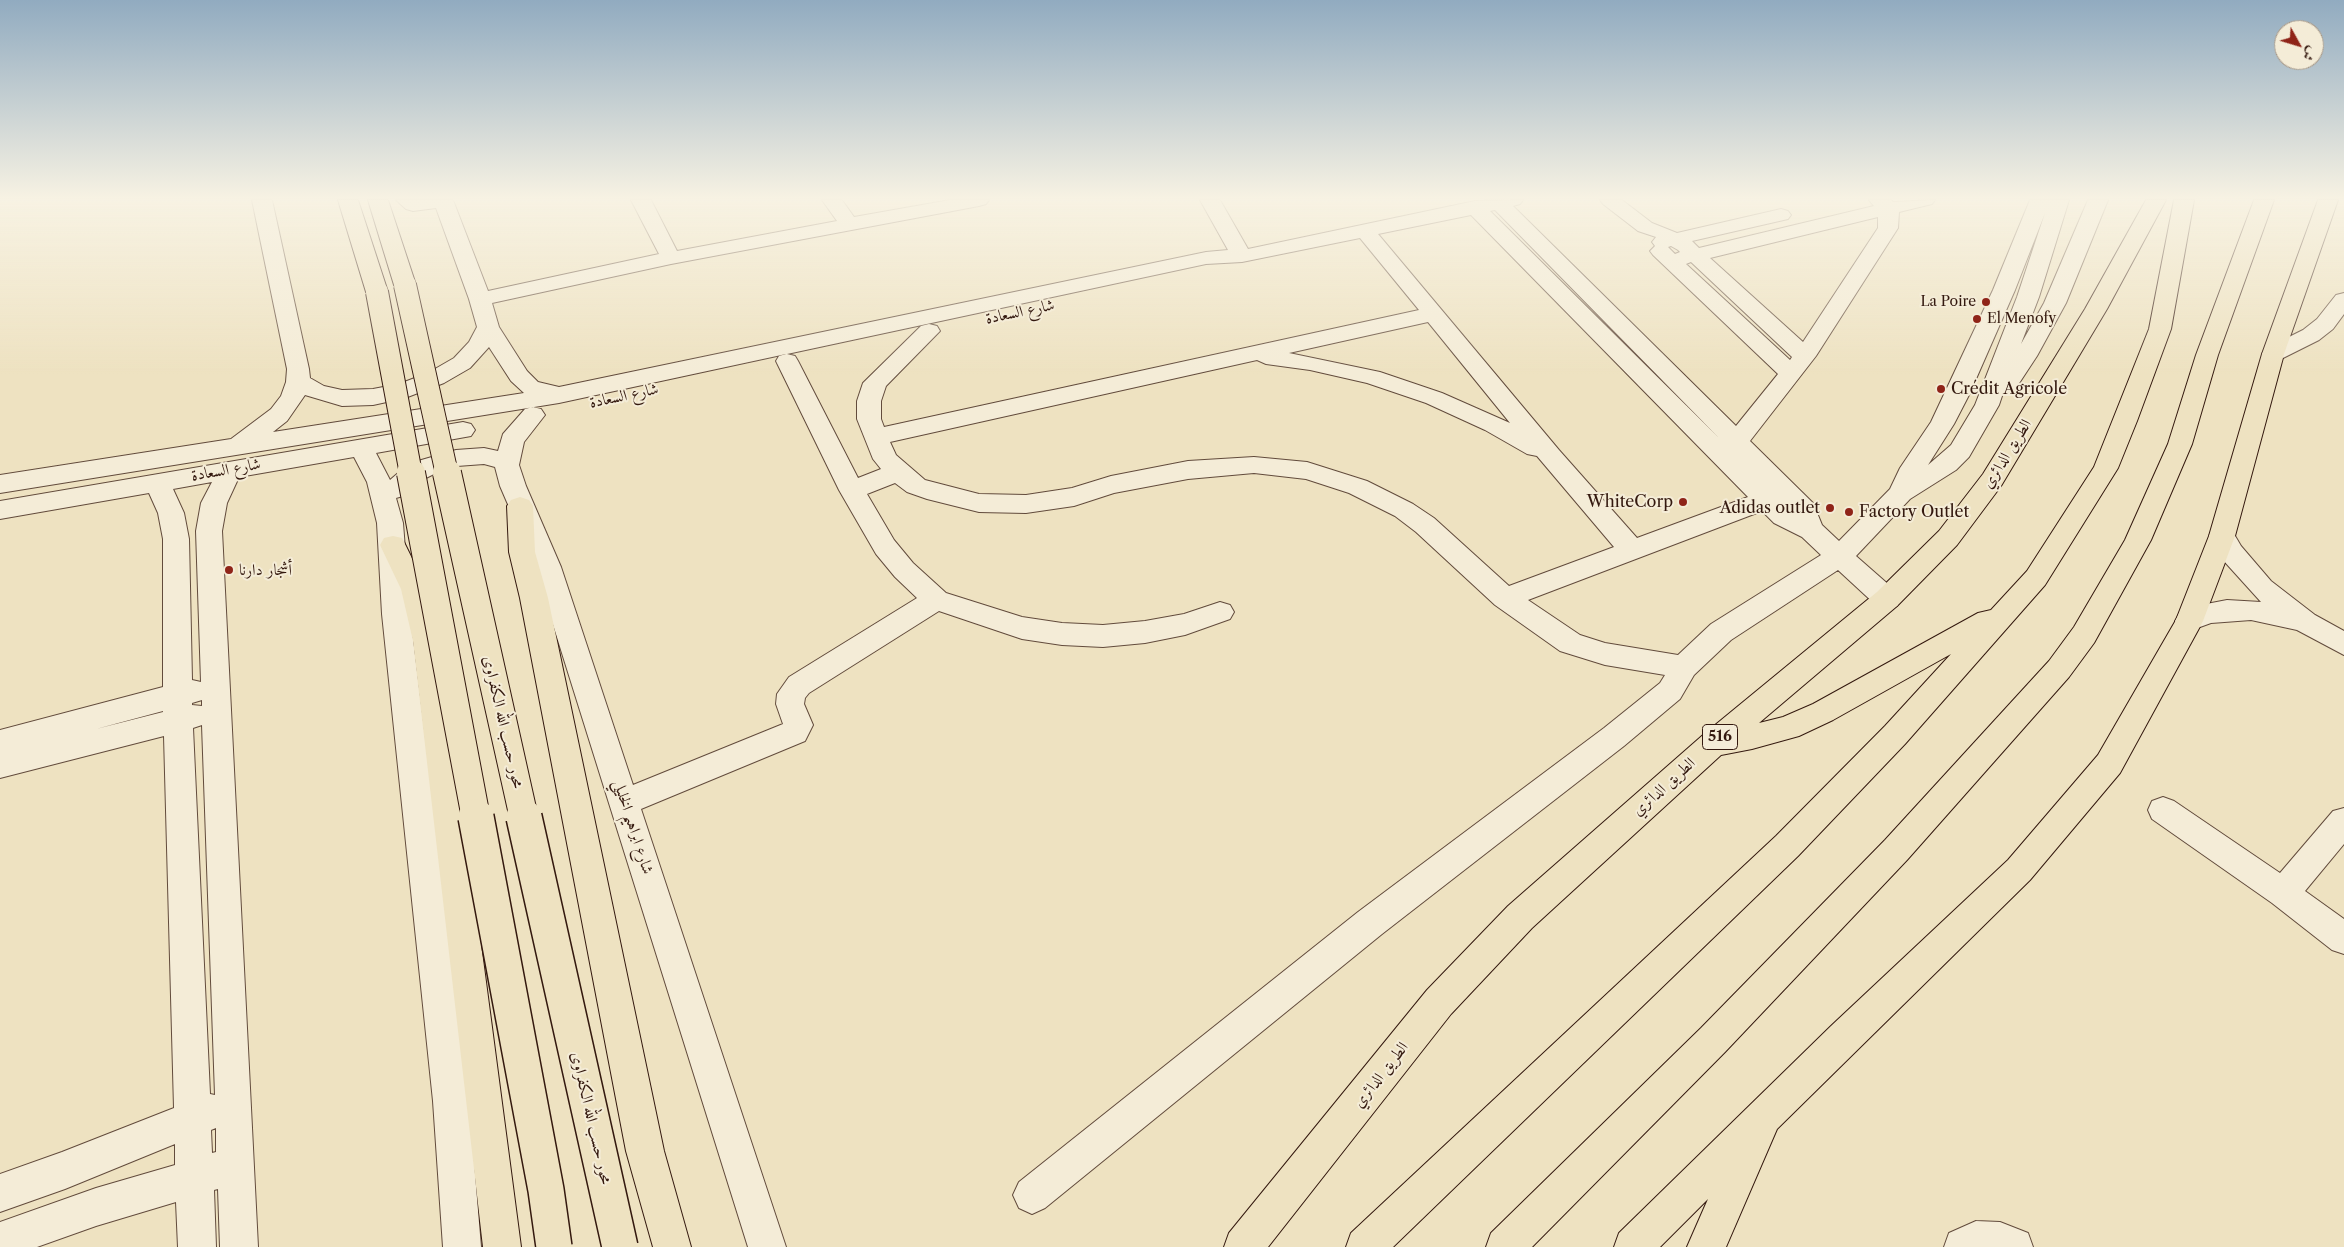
<!DOCTYPE html>
<meta charset="utf-8">
<style>
body{margin:0}
#map{position:relative;width:2344px;height:1247px;overflow:hidden;background:#eee2c1;font-family:"Libre Caslon Text",Amiri,serif}
canvas{display:block}
.north{position:absolute;left:2274px;top:20px;width:50px;height:50px;box-sizing:border-box;background:#f4ecd7;border:1px solid #a79887;border-radius:50%;rotate:129deg;font-size:14px;font-weight:700;line-height:20px;text-align:center;color:#34190f}
.north::after{content:'';display:block;margin:auto;width:18px;height:22px;background:#8f2418;clip-path:polygon(50% 0,100% 100%,50% 72%,0 100%)}
</style>
<div id="map">
<canvas width="2344" height="1247"></canvas>
<div class="north">ش</div>
</div>
<script>
const context = document.querySelector('canvas').getContext('2d');
context.lineJoin = 'round';
function toPath(rows) {
  const path = new Path2D();
  for (const r of rows) {
    path.moveTo(r[0], r[1]);
    for (let i = 2; i < r.length; i += 2) path.lineTo(r[i], r[i + 1]);
  }
  return path;
}
function stroke(path, color, width, dash) {
  context.strokeStyle = color;
  context.lineWidth = width;
  context.lineCap = dash ? 'butt' : 'round';
  context.setLineDash(dash || []);
  context.stroke(path);
}
function fillPath(path, color) {
  context.fillStyle = color;
  context.fill(path, 'evenodd');
}
function drawText(font, color, halo, rows, align = 'center') {
  context.font = font + ' "Libre Caslon Text",Amiri,serif';
  context.lineWidth = 4;
  context.setLineDash([]);
  context.textBaseline = 'middle';
  context.strokeStyle = halo;
  context.fillStyle = color;
  for (const [text, x, y, turn = 0] of rows) {
    context.save();
    context.translate(x, y);
    context.rotate((+turn || 0) * Math.PI / 180);
    context.textAlign = isNaN(turn) ? turn : align;
    if (halo) context.strokeText(text, 0, 0);
    context.fillText(text, 0, 0);
    context.restore();
  }
}
const minor = toPath([
 [252,200,272,200,309,369,310,378,324,386,342,390,373,389,399,384,428,373,454,358,469,342,477,327,469,299,436,208,413,211,406,209,396,200,453,200,488,291,659,254,631,200,651,200,677,251,837,221,822,200,842,200,854,217,950,200,989,200,986,204,979,206,671,264,492,303,499,327,527,371,538,382,559,387,1206,252,1228,250,1200,200,1220,200,1248,249,1475,201,1523,200,1520,204,1513,206,1736,426,1778,374,1653,255,1650,251,1655,246,1652,242,1656,237,1638,231,1603,204,1600,200,1622,200,1652,223,1677,233,1781,209,1788,211,1791,215,1788,219,1692,241,1699,248,1874,206,1869,200,1891,200,1893,202,1935,200,1932,204,1899,212,1898,228,1816,356,1750,441,1813,503,1822,525,1839,541,1890,489,1900,468,1931,422,1993,290,2030,200,2069,200,2039,297,2021,344,2044,303,2088,200,2108,200,2066,303,2037,356,2014,391,2003,393,1999,405,1969,457,1956,470,1910,499,1856,556,1897,592,1901,599,1897,606,1887,609,1877,606,1838,570,1731,640,1694,675,1680,699,1624,746,1382,934,1045,1208,1032,1214,1019,1208,1013,1195,1019,1182,1358,912,1604,728,1660,683,1665,675,1605,665,1560,651,1495,605,1416,532,1395,516,1349,493,1306,479,1254,473,1188,479,1114,493,1074,506,1026,513,979,512,927,499,907,492,895,483,867,494,894,540,913,563,946,593,1022,617,1062,623,1103,625,1145,621,1184,614,1220,602,1230,605,1234,612,1230,619,1185,635,1145,643,1103,647,1062,645,1022,639,939,611,809,693,805,698,804,704,813,725,805,741,641,809,786,1247,748,1247,535,567,500,486,495,467,484,464,457,466,436,473,422,480,403,496,396,498,403,523,410,614,469,1101,481,1247,443,1247,433,1101,382,614,377,523,367,482,354,457,239,477,227,503,222,531,258,1247,220,1247,218,1189,214,1190,216,1247,178,1247,176,1202,96,1226,37,1247,0,1247,0,1222,96,1188,175,1165,175,1144,65,1189,0,1212,0,1174,62,1152,174,1108,164,736,0,778,0,730,163,687,163,539,158,513,149,493,0,519,0,501,463,422,471,424,475,430,471,436,376,453,390,480,404,468,418,461,456,450,484,448,498,451,503,434,525,409,533,407,541,409,545,415,524,442,519,465,526,486,561,567,633,785,783,724,776,704,777,694,789,677,917,598,895,577,876,554,839,490,776,361,779,356,786,354,559,403,0,493,0,475,231,439,271,409,281,396,286,382,287,369,252,200],
 [1495,210,1718,437,1490,211,1495,210],
 [2045,213,2017,297,1975,405,1951,445,1928,465,1954,424,1969,395,2015,290,2045,213],
 [1471,215,1748,497,1637,538,1559,450,1378,234,1471,215],
 [1878,217,1878,228,1803,342,1710,258,1878,217],
 [1360,238,1419,310,884,427,881,419,881,401,886,386,940,331,937,326,929,324,921,326,863,383,857,401,857,419,873,459,881,469,858,478,798,361,795,356,787,354,1206,264,1242,262,1360,238],
 [1671,246,1678,250,1680,252,1675,254,1668,247,1671,246],
 [1691,262,1792,357,1790,360,1686,264,1691,262],
 [1428,322,1510,423,1442,393,1380,372,1289,353,1428,322],
 [489,347,511,381,524,393,273,432,287,421,305,395,342,406,373,405,405,398,444,383,470,368,489,347],
 [1257,360,1266,364,1310,370,1367,383,1426,403,1485,430,1527,454,1537,456,1614,547,1509,586,1434,518,1413,504,1367,481,1307,462,1254,457,1188,461,1111,476,1072,488,1026,495,979,494,925,480,896,455,890,442,1257,360],
 [212,482,201,503,196,531,201,682,192,680,189,539,184,513,173,489,212,482],
 [1762,511,1774,523,1802,537,1821,555,1711,624,1678,655,1605,643,1580,635,1528,600,1762,511],
 [202,700,202,706,192,705,192,703,202,700],
 [163,711,163,712,96,729,163,711],
 [202,725,215,1095,210,1094,193,728,202,725],
 [216,1128,216,1152,212,1153,211,1130,216,1128],
 [2344,293,2344,314,2333,329,2319,340,2281,359,2273,361,2265,359,2262,354,2265,349,2303,330,2317,319,2336,295,2344,293],
 [2222,527,2231,529,2241,546,2271,581,2315,615,2344,631,2344,655,2297,630,2251,620,2211,623,2189,631,2179,628,2175,621,2179,614,2196,606,2227,600,2261,602,2223,560,2209,536,2213,529,2222,527],
 [2163,797,2174,801,2280,873,2333,811,2344,808,2344,844,2305,891,2344,919,2344,954,2332,950,2272,903,2152,819,2148,810,2152,801,2163,797],
 [1976,1221,2000,1222,2028,1233,2033,1247,1944,1247,1949,1233,1976,1221]
]);
const major = toPath([
 [338,200,358,200,388,292,385,297,377,298,369,297,366,292,338,200],
 [368,200,388,200,416,285,413,290,405,291,397,290,394,285,368,200],
 [520,497,529,500,533,506,535,552,548,598,664,1151,691,1247,653,1247,626,1151,520,598,509,552,507,506,511,500,520,497],
 [393,536,402,538,427,589,441,641,521,1247,483,1247,413,641,401,589,380,545,384,538,393,536]
]);
const highway = toPath([
 [2146,200,2166,200,2107,309,2001,486,1957,545,1897,606,1759,723,1783,717,1813,704,1978,613,1991,610,2027,571,2094,467,2149,329,2174,200,2194,200,2171,329,2137,421,2118,468,2045,585,1905,744,1798,856,1393,1247,1346,1247,1351,1233,1776,836,1885,726,1951,654,1833,720,1799,736,1752,749,1721,755,1532,928,1451,1014,1268,1247,1224,1247,1229,1233,1427,990,1508,906,1703,735,1877,592,1939,531,1983,474,2085,309,2146,200],
 [2254,200,2274,200,2218,355,2192,444,2151,540,2094,643,2069,677,1907,860,1725,1052,1532,1247,1486,1247,1491,1233,1701,1028,1885,840,2049,661,2074,627,2125,540,2168,444,2196,355,2254,200],
 [2318,200,2338,200,2284,354,2235,536,2203,621,2120,773,2030,880,1777,1129,1726,1247,1687,1247,1708,1199,1660,1247,1614,1247,1619,1233,1831,1026,2008,860,2098,755,2176,620,2209,536,2262,354,2318,200]
]);
stroke(minor, '#624b3c', 2);
stroke(major, '#34190f', 2);
stroke(highway, '#34190f', 2);
fillPath(minor, '#f4ecd7');
fillPath(major, '#eee2c1');
fillPath(highway, '#eee2c1');
const majorBridgeFar2 = toPath([
 [405,285,447,474],
 [377,292,411,474]
]);
const majorBridgeFar1 = toPath([
 [411,473,476,818],
 [447,473,524,818]
]);
const majorBridge = toPath([
 [476,817,546,1190,554,1247],
 [524,817,620,1247]
]);
stroke(majorBridgeFar2, '#34190f', 24, []);
stroke(majorBridgeFar1, '#34190f', 30, []);
stroke(majorBridge, '#34190f', 38, []);
stroke(majorBridgeFar2, '#eee2c1', 22);
stroke(majorBridgeFar1, '#eee2c1', 28);
stroke(majorBridge, '#eee2c1', 35);
const sky = context.createLinearGradient(0, 0, 0, 374);
sky.addColorStop(0, '#91abc0');
sky.addColorStop(0.53, '#f7f2e3');
sky.addColorStop(1, '#f7f2e300');
context.fillStyle = sky;
context.fillRect(0, 0, 2344, 374);
for (const [x, y, r, color] of [
 [1986,302,5,"#8f2418"],
 [1977,319,5,"#8f2418"],
 [1941,389,5,"#8f2418"],
 [1683,502,5,"#8f2418"],
 [1830,508,5,"#8f2418"],
 [1849,512,5,"#8f2418"],
 [229,570,5,"#8f2418"]
]) {
  const dot = new Path2D();
  dot.arc(x, y, r, 0, 2 * Math.PI);
  context.fillStyle = color;
  context.fill(dot);
  stroke(dot, '#f4ecd7', 2);
}
drawText('14px', '#34190f', '#f4ecd7', [
 ["La Poire",1976,302],
 ["El Menofy",1987,319,"left"]
], 'right');
for (const [x, y, w] of [
 [1720,737,35]
]) {
  const box = new Path2D();
  box.roundRect(x - w / 2, y - 12.5, w, 25, 4);
  context.fillStyle = '#f4ecd7';
  context.fill(box);
  stroke(box, '#34190f', 1);
}
drawText('bold 15px', '#34190f', null, [
 ["516",1720,737]
]);
drawText('16px', '#34190f', '#f4ecd7', [
 ["شارع السعادة",1020,312,-12],
 ["شارع السعادة",624,396,-12],
 ["الطريق الدائري",2007,454,-58],
 ["شارع السعادة",226,470,-10],
 ["محور حسب الله الكفراوى",503,722,77],
 ["الطريق الدائري",1664,787,-42],
 ["شارع ابراهيم الخليلي",633,827,72],
 ["الطريق الدائري",1381,1075,-52],
 ["محور حسب الله الكفراوى",591,1118,77]
]);
drawText('16px', '#34190f', '#f4ecd7', [
 ["Crédit Agricole",1951,389],
 ["WhiteCorp",1673,502,"right"],
 ["Adidas outlet",1820,508,"right"],
 ["Factory Outlet",1859,512],
 ["أشجار دارنا",239,570]
], 'left');
</script>
